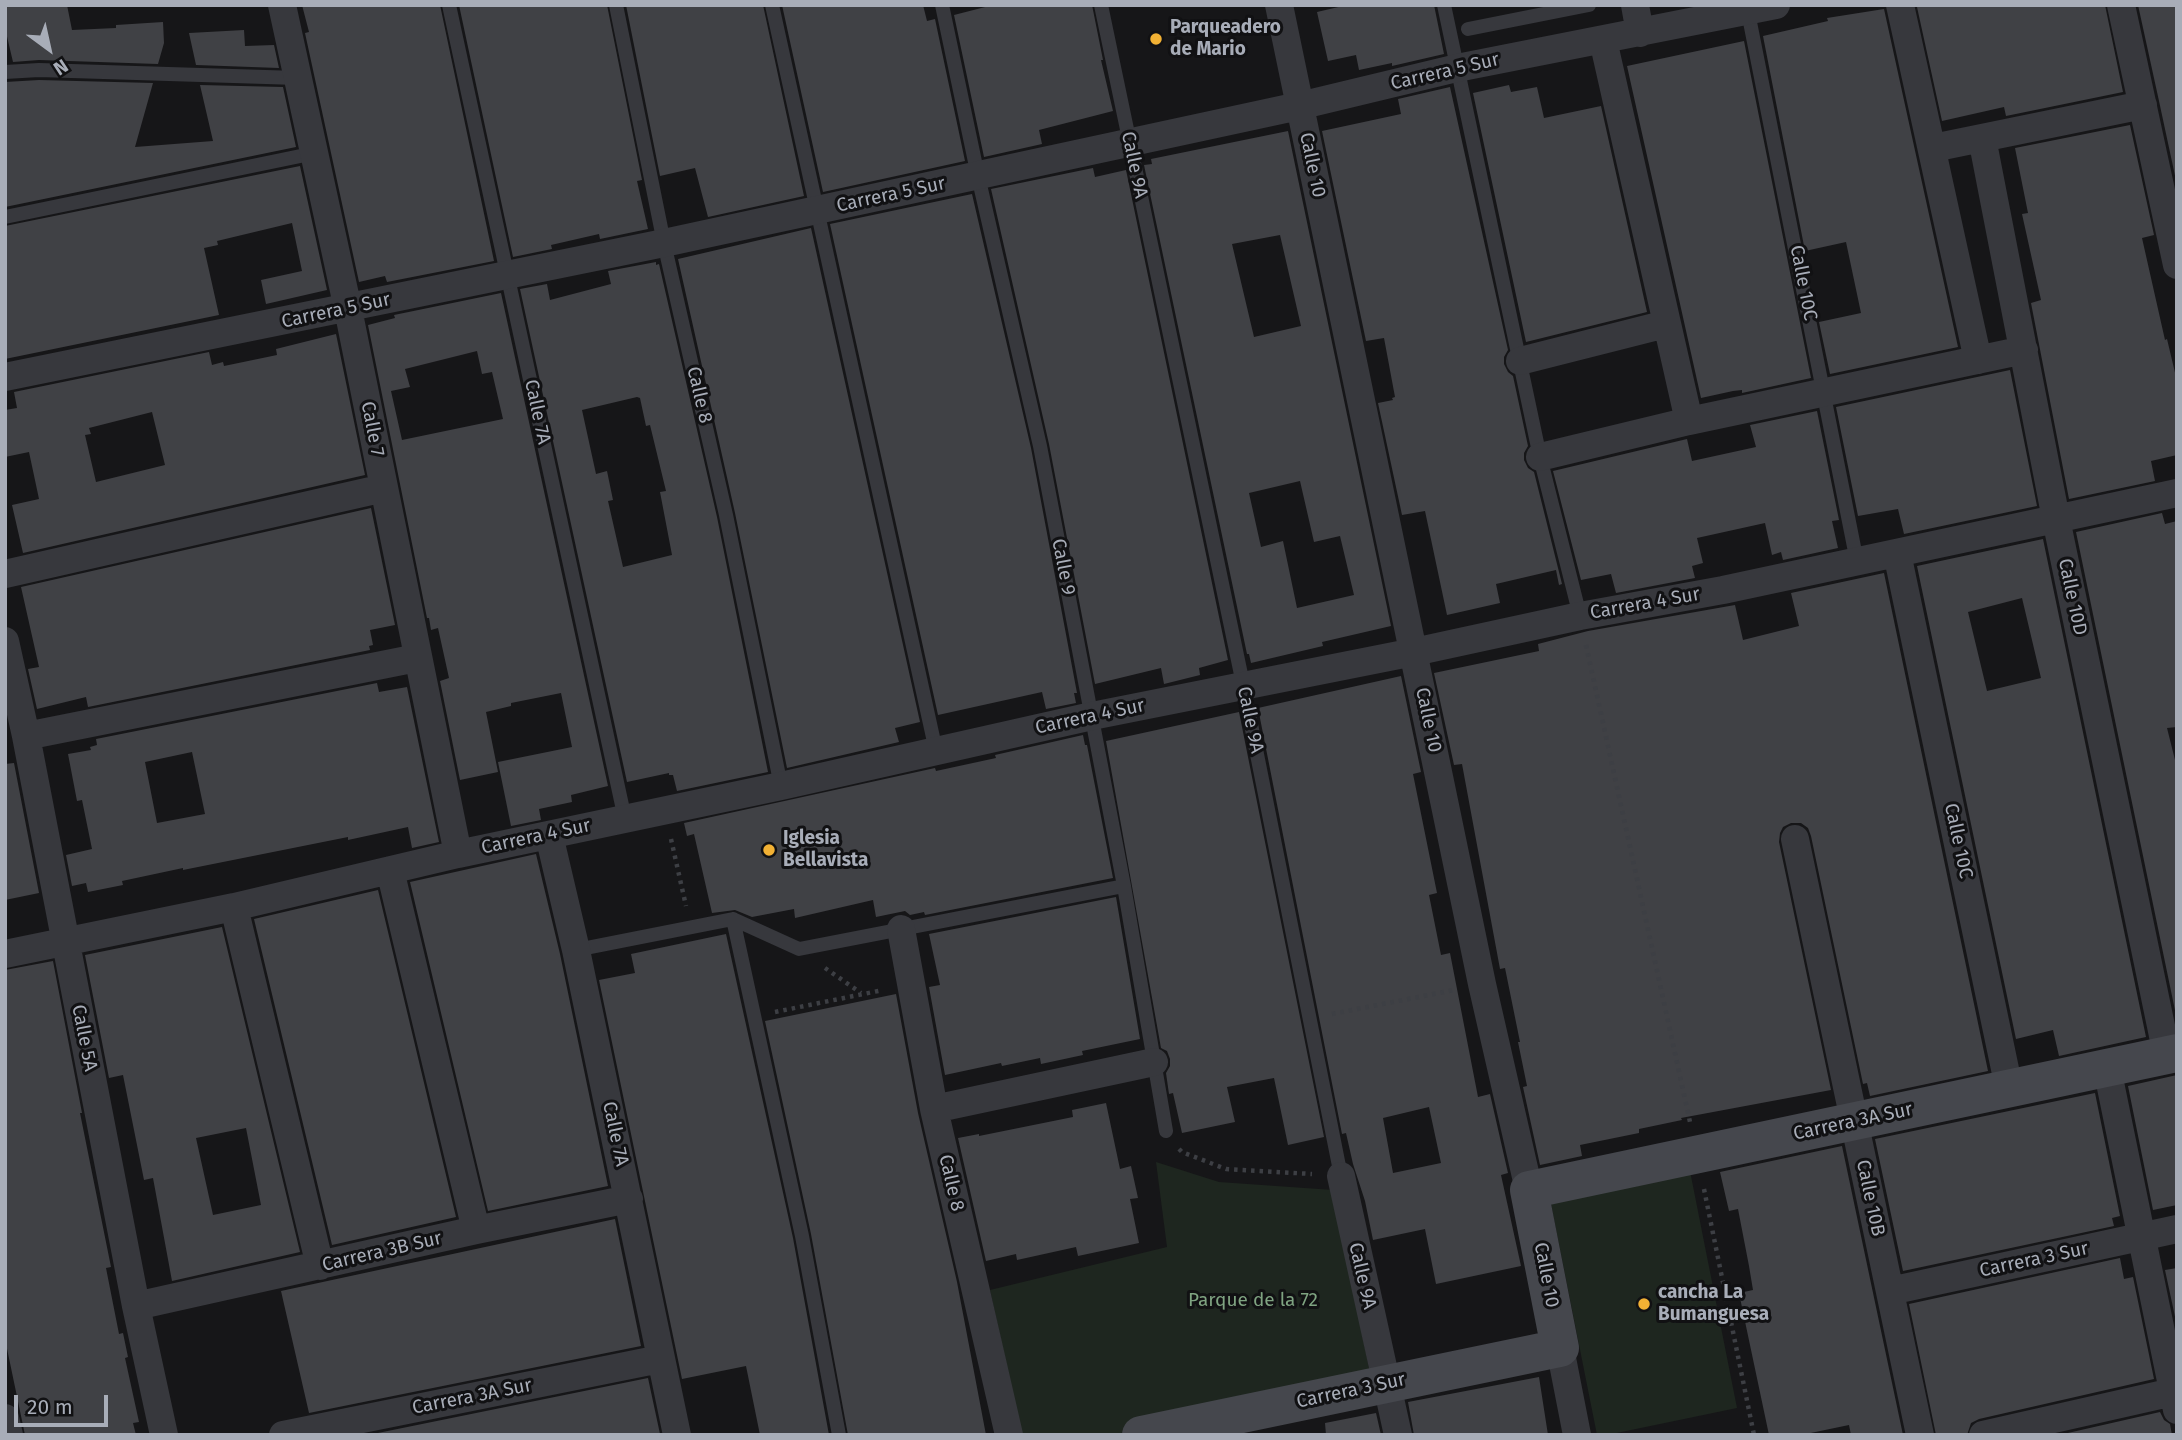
<!DOCTYPE html>
<style>
body{margin:0}
#map{position:relative;width:2182px;height:1440px;overflow:hidden;background:#161618;font-family:"Fira Sans",sans-serif}
canvas{display:block}
.frame{position:absolute;inset:0;border:7px solid #a8adb8;pointer-events:none}
.north{position:absolute;left:14px;top:14px;width:70px;height:70px;-webkit-text-stroke:5px #111113;paint-order:stroke;rotate:147deg;font-size:19px;font-weight:700;line-height:28px;text-align:center;color:#a8adb8}
.north::after{content:'';display:block;margin:auto;width:24px;height:32px;background:#a8adb8;clip-path:polygon(50% 0,100% 100%,50% 72%,0 100%)}
.scale{position:absolute;left:14px;top:1395px;width:94px;height:32px;box-sizing:border-box;border:4px solid #a8adb8;border-top:0;padding-left:9px;font-size:21px;line-height:24px;white-space:nowrap;color:#a8adb8;-webkit-text-stroke:5px #111113;paint-order:stroke}
</style>
<div id="map">
<canvas width="2182" height="1440"></canvas>
<div class="frame"></div>
<div class="north">N</div>
<div class="scale">20 m</div>
</div>
<script>
const context = document.querySelector('canvas').getContext('2d');
context.lineJoin = 'round';
function fillPath(path, color) {
  context.fillStyle = color;
  context.fill(path, 'evenodd');
}
function toPath(rows) {
  const path = new Path2D();
  for (const r of rows) {
    path.moveTo(r[0], r[1]);
    for (let i = 2; i < r.length; i += 2) path.lineTo(r[i], r[i + 1]);
  }
  return path;
}
function stroke(path, color, width, dash) {
  context.strokeStyle = color;
  context.lineWidth = width;
  context.lineCap = dash ? 'butt' : 'round';
  context.setLineDash(dash || []);
  context.stroke(path);
}
function drawText(font, color, halo, rows, align = 'center') {
  context.font = font + ' "Fira Sans",sans-serif';
  context.lineWidth = 6;
  context.setLineDash([]);
  context.textBaseline = 'middle';
  context.strokeStyle = halo;
  context.fillStyle = color;
  for (const [text, x, y, turn = 0] of rows) {
    context.save();
    context.translate(x, y);
    context.rotate((+turn || 0) * Math.PI / 180);
    context.textAlign = isNaN(turn) ? turn : align;
    if (halo) context.strokeText(text, 0, 0);
    context.fillText(text, 0, 0);
    context.restore();
  }
}
fillPath(toPath([
 [1156,1162,1219,1182,1333,1190,1371,1378,1112,1435,1022,1435,990,1290,1167,1247],
 [1690,1171,1737,1408,1607,1435,1597,1435,1550,1199]
]), '#1e261f');
fillPath(toPath([
 [5,5,67,5,72,30,116,28,116,25,163,22,164,43,158,64,39,60,13,62,5,28],
 [302,5,440,5,494,261,387,282,385,276,359,282,305,33,309,32],
 [459,5,607,5,642,180,637,181,648,229,600,239,599,234,551,245,552,249,513,257],
 [626,5,763,5,804,196,708,217,695,168,660,176],
 [782,5,923,5,927,21,935,19,965,161,823,192],
 [993,5,1092,5,1103,60,1101,60,1113,111,1039,130,1042,144,984,157,954,15],
 [1347,5,1434,5,1444,54,1392,66,1392,63,1359,70,1356,55,1328,61,1317,12],
 [1926,5,2105,5,2123,92,2006,116,2004,107,1942,121,1917,7],
 [2138,5,2177,5,2177,185,2159,101],
 [1884,9,1958,347,1830,374,1819,322,1861,313,1846,242,1805,251,1763,36,1828,21,1827,18],
 [244,30,245,46,274,45,279,68,196,65,189,33],
 [1744,41,1811,378,1742,393,1742,390,1733,391,1701,398,1627,66],
 [39,80,153,83,135,147,213,141,200,85,283,87,296,147,5,207,5,82],
 [1509,85,1511,92,1537,87,1544,118,1601,106,1647,312,1526,342,1473,93],
 [1450,87,1508,350,1504,357,1504,364,1508,372,1513,376,1528,446,1524,453,1524,460,1528,468,1534,472,1562,584,1559,585,1556,570,1496,584,1500,603,1447,615,1425,511,1402,515,1378,403,1393,400,1392,398,1395,397,1384,338,1366,341,1322,131,1401,114,1398,99],
 [2130,125,2154,235,2142,238,2165,340,2167,339,2177,381,2177,455,2151,461,2155,481,2069,499,2031,303,2041,300,2022,214,2028,213,2015,148],
 [1288,131,1391,626,1322,642,1323,646,1251,663,1249,654,1247,654,1144,165,1152,164,1151,159],
 [1280,235,1301,326,1254,337,1232,244],
 [1300,481,1314,542,1340,536,1354,595,1297,608,1283,541,1261,547,1249,493],
 [300,166,327,290,266,304,261,280,302,271,292,223,217,241,218,245,204,248,219,315,5,359,5,226],
 [1093,168,1095,177,1126,170,1228,660,1199,668,1200,675,1164,684,1161,668,1095,684,1049,444,991,189],
 [972,194,1031,448,1077,693,1074,693,1076,703,1046,709,1042,692,938,715,830,224],
 [811,228,920,722,895,728,899,742,787,768,735,513,678,259],
 [656,262,656,265,659,264,717,517,768,772,677,791,673,775,669,775,669,773,627,782,520,289,547,284,550,300,611,284,608,271],
 [637,397,640,398,646,426,650,425,666,491,660,492,672,555,623,567,608,501,613,500,607,471,596,474,582,410],
 [501,293,608,786,571,795,572,802,539,809,541,820,511,826,498,762,572,747,561,693,511,703,511,706,486,712,498,772,460,780,440,681,449,678,438,628,431,630,429,618,427,618,368,325,395,318,394,315],
 [477,351,482,374,492,372,503,419,402,440,391,391,410,387,405,369],
 [336,334,365,475,23,553,12,505,39,499,29,452,5,457,5,410,17,408,14,392,209,352,212,365,223,362,224,366,277,355,276,349],
 [152,412,165,465,96,482,85,435,91,434,89,428],
 [2010,370,2037,506,1904,534,1898,509,1858,516,1836,407],
 [1817,411,1839,520,1832,521,1838,548,1783,560,1781,552,1772,555,1765,523,1697,538,1703,563,1692,566,1695,578,1616,593,1611,574,1581,580,1553,471,1687,439,1692,461,1756,447,1750,425],
 [371,508,395,625,370,630,373,645,369,646,370,650,88,707,86,697,37,709,28,669,39,667,21,587],
 [2162,513,2165,524,2177,521,2177,727,2167,728,2177,768,2177,1020,2076,532],
 [2043,539,2146,1037,2059,1056,2053,1030,2016,1039,1917,566],
 [2022,598,2041,678,1987,691,1968,612],
 [1884,573,1988,1071,1870,1096,1867,1083,1863,1084,1811,836,1808,828,1801,823,1791,823,1783,827,1780,833,1779,842,1831,1090,1681,1118,1682,1120,1639,1129,1639,1133,1580,1145,1582,1156,1540,1165,1523,1087,1527,1086,1518,1042,1520,1042,1505,968,1500,969,1462,764,1454,765,1434,673,1539,651,1538,644,1588,631,1735,605,1743,640,1799,626,1791,593],
 [1401,676,1421,772,1413,774,1437,893,1429,895,1441,955,1450,953,1478,1097,1490,1094,1508,1173,1501,1175,1521,1266,1436,1284,1425,1229,1373,1240,1365,1201,1353,1164,1346,1133,1342,1134,1258,708],
 [1429,1107,1441,1163,1393,1173,1383,1118],
 [377,683,379,692,407,687,439,842,412,848,408,827,348,840,348,837,183,870,183,868,122,881,123,885,88,892,86,883,72,886,66,855,92,849,82,800,77,801,68,754,91,750,90,747,97,745,96,739],
 [192,752,205,814,157,823,145,762],
 [1239,712,1324,1137,1288,1145,1274,1078,1227,1087,1235,1122,1182,1133,1173,1093,1169,1094,1166,1073,1170,1066,1170,1059,1167,1051,1161,1048,1106,741],
 [1083,735,1085,745,1087,745,1113,878,925,915,924,912,910,915,905,911,876,917,873,900,795,918,794,909,752,917,735,910,712,913,694,834,687,836,684,823,935,768,936,771,996,758,995,755],
 [14,763,39,893,5,900,5,764],
 [536,854,560,954,608,1186,488,1211,410,882],
 [378,890,456,1217,332,1245,254,919],
 [1116,897,1140,1039,1082,1051,1083,1055,1041,1064,1040,1058,1002,1066,1001,1063,945,1075,929,987,940,985,929,934],
 [222,927,300,1252,172,1281,153,1178,144,1180,123,1075,109,1078,85,955],
 [246,1128,261,1205,213,1215,196,1138],
 [726,934,793,1238,829,1435,760,1435,746,1366,682,1379,599,980,635,973,631,954],
 [53,961,82,1113,80,1113,111,1267,106,1268,119,1334,123,1333,128,1357,125,1358,139,1422,133,1423,136,1435,25,1435,5,1339,5,970],
 [896,994,918,1113,957,1282,986,1435,848,1435,811,1234,765,1021],
 [2177,1075,2177,1205,2153,1210,2128,1086],
 [2095,1093,2120,1216,2112,1218,2114,1226,1903,1271,1875,1139],
 [1106,1103,1120,1169,1131,1166,1138,1198,1130,1199,1139,1243,1078,1256,1076,1247,1017,1260,1016,1254,986,1261,958,1138,979,1134,979,1136,1073,1117,1072,1110],
 [1842,1146,1903,1435,1851,1435,1849,1425,1801,1435,1769,1435,1739,1293,1753,1290,1749,1266,1738,1209,1729,1211,1720,1172],
 [615,1219,641,1346,309,1413,281,1291],
 [2120,1258,2124,1279,2133,1277,2154,1379,1979,1419,1971,1423,1967,1435,1936,1435,1909,1304],
 [2177,1268,2177,1326,2165,1270],
 [1539,1377,1548,1435,1414,1435,1408,1402],
 [648,1378,660,1434,654,1435,368,1435],
 [2160,1412,2164,1420,2170,1424,2172,1435,2059,1435],
 [1376,1413,1381,1435,1326,1435,1325,1423]
]), '#404145');
stroke(toPath([
 [1586,645,1690,1122],
 [671,839,686,906],
 [825,968,861,993],
 [775,1012,883,990],
 [1332,1014,1454,990],
 [1179,1149,1182,1152,1226,1169,1312,1174],
 [1704,1189,1754,1435]
]), '#3d3f44', 4.5, [3.5, 5]);
stroke(toPath([
 [449,5,625,819],
 [616,5,664,243,726,515,781,786],
 [772,5,936,751],
 [942,5,978,176,1040,446,1124,886,1166,1131],
 [1101,5,1243,684,1341,1176],
 [1444,5,1540,457,1580,616],
 [1747,7,1857,562],
 [1468,29,1589,5],
 [5,72,39,70,298,78],
 [5,217,315,153],
 [733,919,802,1236,839,1435],
 [576,950,733,919,799,949,1124,886]
]), '#37383d', 14);
stroke(toPath([
 [282,5,348,309,458,854],
 [1279,5,1482,984,1529,1190],
 [1635,5,1640,33],
 [1900,5,1978,360],
 [2121,5,2177,265],
 [1603,40,1689,421],
 [1982,138,2056,519,2167,1055],
 [1933,148,2143,105],
 [1520,361,1666,324],
 [5,377,664,243,1299,106,1457,68,1776,5],
 [1540,457,1689,421,2024,350],
 [1897,553,2009,1088],
 [5,574,384,488],
 [5,641,26,736,136,1306,164,1435],
 [26,736,417,658],
 [549,835,576,950,677,1435],
 [1795,839,1920,1435],
 [390,870,476,1230],
 [234,907,320,1266],
 [901,929,934,1109,1009,1435],
 [5,954,234,907,458,854,781,786,1092,716,1414,652,1580,616,1723,590,2177,493],
 [2107,1068,2177,1410],
 [934,1109,1154,1062],
 [1341,1176,1398,1435],
 [1890,1291,2177,1229],
 [136,1306,476,1230,629,1199],
 [1560,1348,1577,1435],
 [5,1418,9,1435],
 [283,1435,660,1359],
 [1983,1435,2173,1392]
]), '#37383d', 28);
stroke(toPath([
 [1141,1435,1560,1348,1529,1190,2177,1053]
]), '#45474d', 38);
for (const [x, y, r, color] of [
 [1156,39,7,"#f2b134"],
 [769,850,7,"#f2b134"],
 [1644,1304,7,"#f2b134"]
]) {
  const dot = new Path2D();
  dot.arc(x, y, r, 0, 2 * Math.PI);
  context.fillStyle = color;
  context.fill(dot);
  stroke(dot, '#111113', 2.5);
}
drawText('bold 19px', '#a8adb8', '#111113', [
 ["Parqueadero",1170,28],
 ["de Mario",1170,50],
 ["Iglesia",783,839],
 ["Bellavista",783,861],
 ["cancha La",1658,1293],
 ["Bumanguesa",1658,1315]
], 'left');
drawText('19px', '#a8adb8', '#111113', [
 ["Carrera 5 Sur",1445,72,-13],
 ["Calle 9A",1134,165,78],
 ["Calle 10",1312,165,78],
 ["Carrera 5 Sur",891,195,-12],
 ["Calle 10C",1803,283,79],
 ["Carrera 5 Sur",336,311,-12],
 ["Calle 8",699,395,77],
 ["Calle 7A",537,412,78],
 ["Calle 7",372,429,79],
 ["Calle 9",1063,567,79],
 ["Calle 10D",2072,597,78],
 ["Carrera 4 Sur",1645,604,-10],
 ["Carrera 4 Sur",1090,717,-12],
 ["Calle 9A",1250,720,78],
 ["Calle 10",1428,720,78],
 ["Carrera 4 Sur",536,837,-12],
 ["Calle 10C",1958,841,78],
 ["Calle 5A",84,1038,79],
 ["Carrera 3A Sur",1853,1122,-12],
 ["Calle 7A",615,1134,78],
 ["Calle 8",951,1183,77],
 ["Calle 10B",1870,1198,78],
 ["Carrera 3B Sur",382,1252,-13],
 ["Carrera 3 Sur",2034,1260,-12],
 ["Calle 10",1546,1275,79],
 ["Calle 9A",1362,1276,77],
 ["Carrera 3 Sur",1351,1391,-12],
 ["Carrera 3A Sur",472,1397,-11]
]);
drawText('19px', '#7fa381', '#111113', [
 ["Parque de la 72",1253,1301]
]);
</script>
